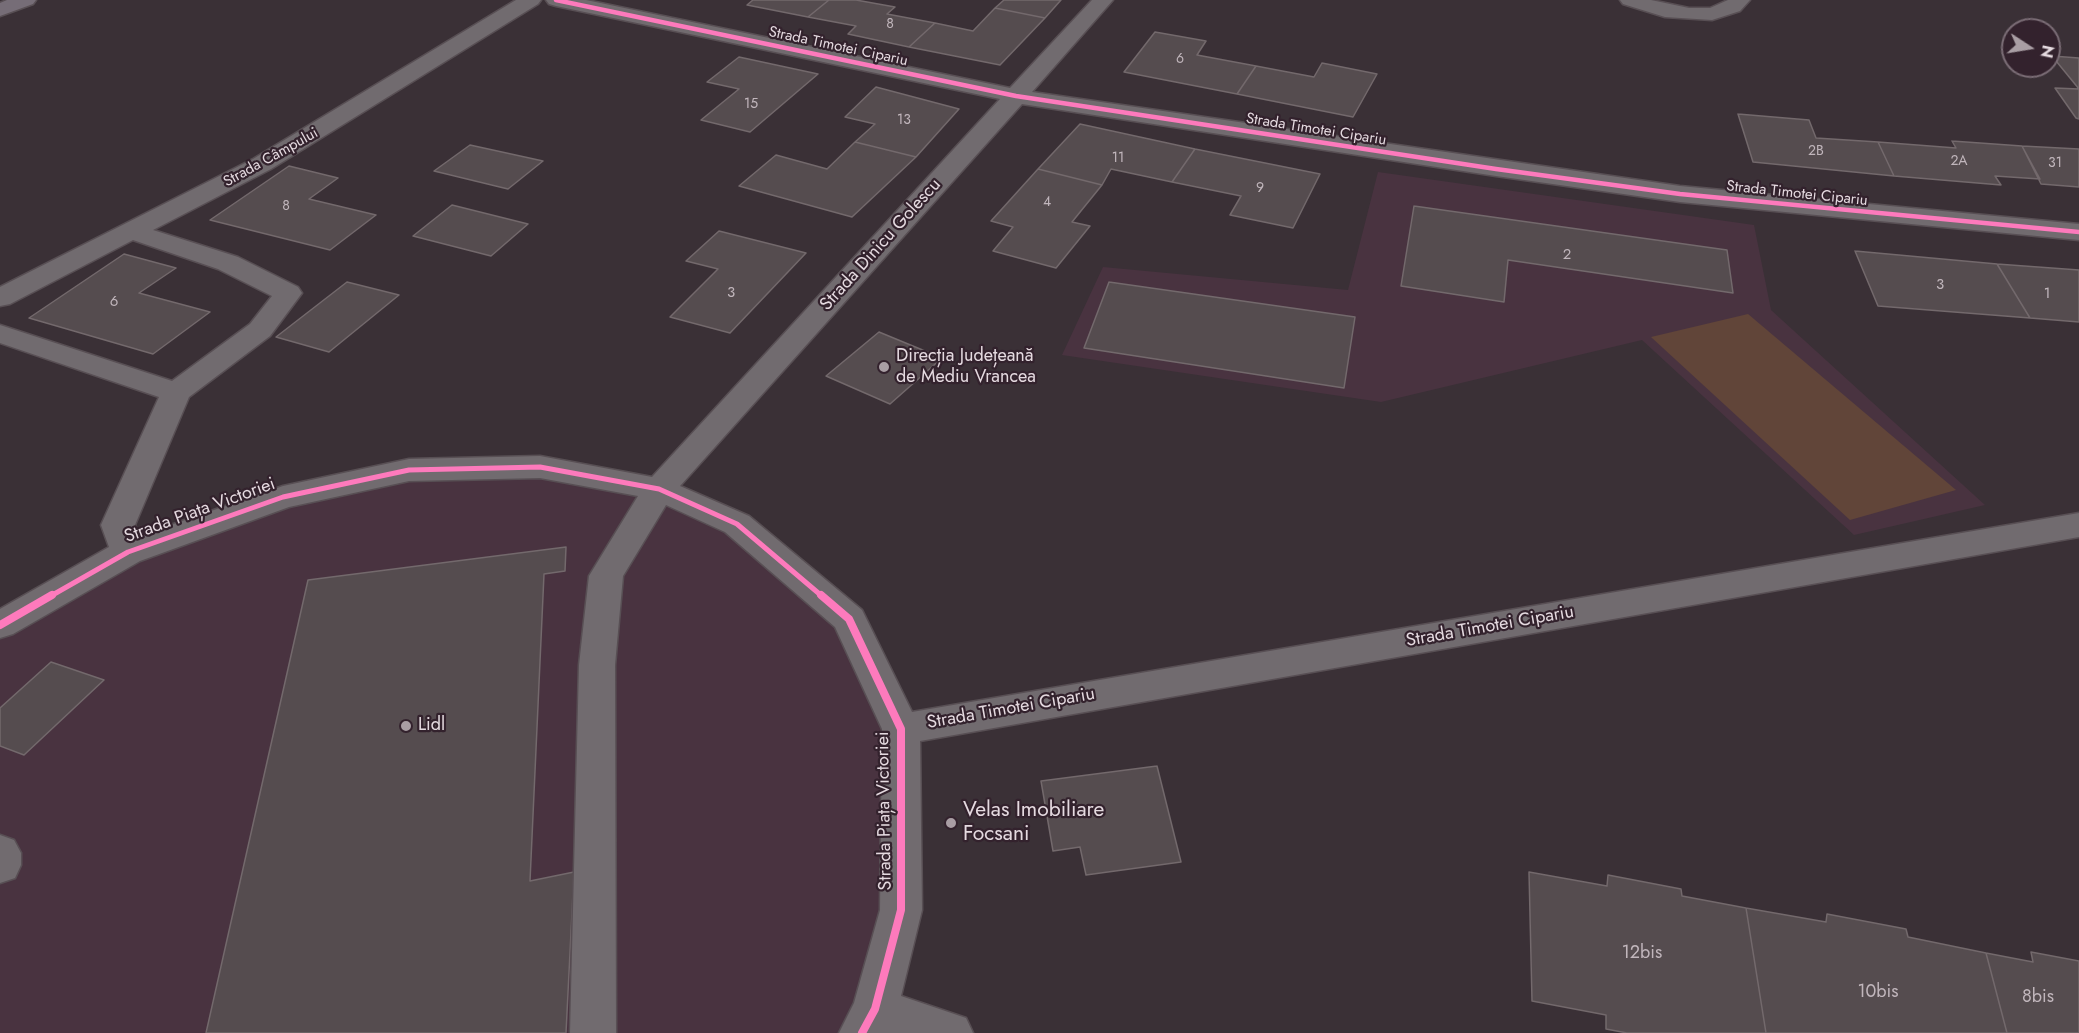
<!DOCTYPE html>
<meta charset="utf-8">
<style>
body{margin:0}
#map{position:relative;width:2079px;height:1033px;overflow:hidden;background:#3a3036;font-family:Jost,sans-serif}
canvas{display:block}
.north{position:absolute;left:2001px;top:18px;width:60px;height:60px;box-sizing:border-box;background:#33222d;border:2px solid #7a6c75;border-radius:50%;rotate:102deg;font-size:16px;font-weight:700;line-height:24px;text-align:center;color:#e5dae0}
.north::after{content:'';display:block;margin:auto;width:21px;height:27px;background:#a99ea4;clip-path:polygon(50% 0,100% 100%,50% 72%,0 100%)}
</style>
<div id="map">
<canvas width="2079" height="1033"></canvas>
<div class="north">N</div>
</div>
<script>
const context = document.querySelector('canvas').getContext('2d');
context.lineJoin = 'round';
function fillPath(path, color) {
  context.fillStyle = color;
  context.fill(path, 'evenodd');
}
function toPath(rows) {
  const path = new Path2D();
  for (const r of rows) {
    path.moveTo(r[0], r[1]);
    for (let i = 2; i < r.length; i += 2) path.lineTo(r[i], r[i + 1]);
  }
  return path;
}
function stroke(path, color, width, dash) {
  context.strokeStyle = color;
  context.lineWidth = width;
  context.lineCap = dash ? 'butt' : 'round';
  context.setLineDash(dash || []);
  context.stroke(path);
}
function drawText(font, color, halo, rows, align = 'center') {
  context.font = font + ' Jost,sans-serif';
  context.lineWidth = 4.5;
  context.setLineDash([]);
  context.textBaseline = 'middle';
  context.strokeStyle = halo;
  context.fillStyle = color;
  for (const [text, x, y, turn = 0] of rows) {
    context.save();
    context.translate(x, y);
    context.rotate((+turn || 0) * Math.PI / 180);
    context.textAlign = isNaN(turn) ? turn : align;
    if (halo) context.strokeText(text, 0, 0);
    context.fillText(text, 0, 0);
    context.restore();
  }
}
fillPath(toPath([
 [1378,172,1754,225,1771,310,1985,505,1854,535,1642,340,1381,402,1062,355,1103,267,1348,290],
 [540,467,737,524,849,619,901,729,901,910,862,1033,0,1033,0,625,128,552,409,470]
]), '#493340');
fillPath(toPath([
 [1748,314,1956,490,1850,520,1651,337]
]), '#614539');
const building = toPath([
 [753,0,829,0,808,17,747,5,753,0],
 [829,0,856,0,895,7,887,14,935,23,909,47,848,34,856,26,808,17,829,0],
 [1004,0,1061,0,1045,18,995,8,1004,0],
 [995,8,1045,18,1000,65,909,47,935,23,973,31,995,8],
 [1155,32,1206,41,1197,55,1256,66,1237,94,1124,72,1155,32],
 [2052,56,2079,58,2079,119,2076,118,2055,88,2079,89,2052,56],
 [739,57,818,74,750,132,701,120,739,89,707,82,739,57],
 [1322,63,1377,74,1353,117,1237,94,1256,66,1314,77,1322,63],
 [876,87,959,109,916,157,855,142,875,124,845,117,876,87],
 [1738,114,1809,120,1816,138,1878,142,1894,176,1753,162,1738,114],
 [1080,124,1195,149,1172,182,1111,169,1102,185,1038,169,1080,124],
 [1952,141,2022,146,2040,179,1995,176,2001,185,1894,176,1878,142,1956,148,1952,141],
 [855,142,916,157,852,217,739,186,776,155,827,169,855,142],
 [470,145,543,161,508,189,434,171,470,145],
 [2022,146,2079,149,2079,187,2041,184,2022,146],
 [1195,149,1320,174,1293,228,1230,215,1241,196,1172,182,1195,149],
 [289,166,338,178,309,199,376,215,330,250,210,220,289,166],
 [1038,169,1102,185,1072,222,1090,226,1056,268,993,251,1013,227,991,221,1038,169],
 [452,205,528,224,491,256,413,236,452,205],
 [1414,206,1727,250,1733,293,1508,260,1504,302,1401,286,1414,206],
 [719,231,806,253,730,333,670,317,718,269,686,261,719,231],
 [1855,251,1997,264,2030,318,1878,306,1855,251],
 [124,254,176,268,139,293,210,312,153,354,29,318,124,254],
 [1997,264,2079,270,2079,322,2030,318,1997,264],
 [347,282,399,295,329,352,276,337,347,282],
 [1109,282,1355,317,1344,388,1084,348,1109,282],
 [879,332,942,358,890,404,826,376,879,332],
 [566,547,565,571,544,574,530,881,574,872,566,1033,206,1033,308,580,566,547],
 [51,662,104,680,24,755,0,746,0,708,51,662],
 [1157,766,1181,862,1086,875,1080,847,1053,851,1041,781,1157,766],
 [1529,872,1607,886,1608,875,1681,889,1682,896,1746,908,1766,1033,1627,1033,1606,1029,1606,1015,1532,1001,1529,872],
 [1746,908,1826,922,1827,914,1906,929,1908,937,1986,953,2007,1033,1766,1033,1746,908],
 [2031,952,2079,961,2079,1033,2007,1033,1986,953,2033,962,2031,952]
]);
fillPath(building, '#554c4f');
stroke(building, '#73696c', 1.5);
const minor = toPath([
 [516,0,541,0,538,4,271,169,153,230,238,257,298,287,302,293,270,336,189,397,135,525,139,536,283,486,409,459,540,456,652,477,1000,99,556,6,549,4,546,0,586,0,1010,88,1092,0,1113,0,1032,92,1680,186,2079,224,2079,240,1680,202,1496,176,1022,104,680,486,749,516,862,610,912,712,2079,513,2079,537,920,741,922,910,901,996,966,1018,973,1033,839,1033,854,1003,880,910,882,729,835,627,725,532,666,505,623,576,615,665,616,1033,570,1033,579,665,589,576,638,496,540,478,409,481,289,507,140,561,13,634,0,638,0,609,109,547,101,525,159,397,0,343,0,325,172,381,250,324,272,296,218,269,133,240,10,304,0,306,0,287,253,159,516,0],
 [1620,0,1651,0,1689,8,1710,8,1728,0,1750,0,1740,11,1712,20,1665,17,1623,4,1620,0],
 [0,835,14,840,21,853,21,865,15,878,0,883,0,835]
]);
const major = toPath([
 [7,0,36,0,33,4,0,16,0,3,7,0]
]);
stroke(minor, '#584f54', 3);
stroke(major, '#584f54', 3);
fillPath(minor, '#716b6f');
fillPath(major, '#766d77');
stroke(toPath([
 [556,0,1016,96,1496,169,1680,194,2079,232]
]), '#fd7abc', 4.5);
stroke(toPath([
 [49,597,128,552,283,497,409,470,540,467,659,489,737,524,823,597]
]), '#fd7abc', 5);
stroke(toPath([
 [821,595,849,619,901,729,901,910,875,1009,862,1033],
 [0,625,52,595]
]), '#fd7abc', 8);
for (const [x, y, r, color] of [
 [884,367,6,"#a99ea4"],
 [406,726,6,"#a99ea4"],
 [951,823,6,"#a99ea4"]
]) {
  const dot = new Path2D();
  dot.arc(x, y, r, 0, 2 * Math.PI);
  context.fillStyle = color;
  context.fill(dot);
  stroke(dot, '#33222d', 2);
}
drawText('14px', '#c1b6bc', null, [
 ["8",890,25],
 ["6",1180,60],
 ["15",751,105],
 ["13",904,121],
 ["2B",1816,152],
 ["11",1118,159],
 ["2A",1959,162],
 ["31",2055,164],
 ["9",1260,189],
 ["4",1047,203],
 ["8",286,207]
]);
drawText('15px', '#e5dae0', '#33222d', [
 ["Strada Timotei Cipariu",838,47,12],
 ["Strada Timotei Cipariu",1316,130,9],
 ["Strada Câmpului",271,158,-29],
 ["Strada Timotei Cipariu",1797,194,6]
]);
drawText('15px', '#c1b6bc', null, [
 ["2",1567,255],
 ["3",1940,285],
 ["3",731,293],
 ["1",2047,294],
 ["6",114,302]
]);
drawText('18px', '#e5dae0', '#33222d', [
 ["Strada Dinicu Golescu",881,245,-48],
 ["Strada Piața Victoriei",200,511,-20],
 ["Strada Timotei Cipariu",1490,627,-10],
 ["Strada Timotei Cipariu",1011,709,-10],
 ["Strada Piața Victoriei",885,811,-91]
]);
drawText('18px', '#e5dae0', '#33222d', [
 ["Direcția Județeană",896,357],
 ["de Mediu Vrancea",896,378],
 ["Lidl",418,726]
], 'left');
drawText('18px', '#c1b6bc', null, [
 ["12bis",1642,954],
 ["10bis",1878,993],
 ["8bis",2038,998]
]);
drawText('21px', '#e5dae0', '#33222d', [
 ["Velas Imobiliare",963,811],
 ["Focsani",963,835]
], 'left');
</script>
